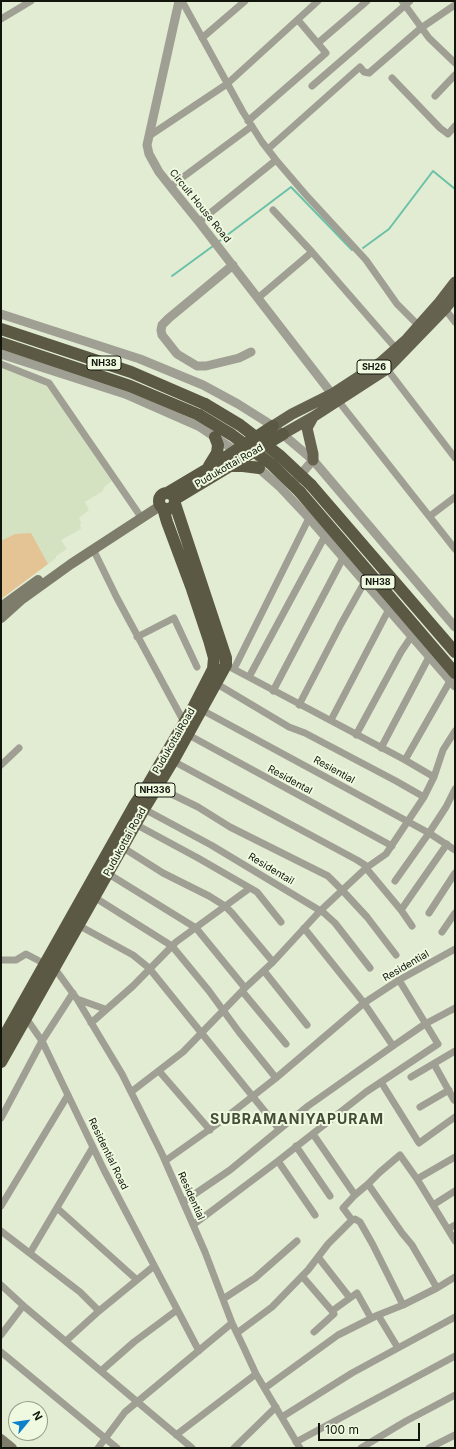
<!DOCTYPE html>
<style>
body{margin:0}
#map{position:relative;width:456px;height:1449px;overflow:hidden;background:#e2ecd3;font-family:Inter,sans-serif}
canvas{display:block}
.frame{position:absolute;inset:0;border:2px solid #11150c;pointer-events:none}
.north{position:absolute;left:8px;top:1401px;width:40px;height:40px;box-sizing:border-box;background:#eff9e0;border:1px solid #969e8b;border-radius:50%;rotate:61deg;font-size:11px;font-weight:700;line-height:16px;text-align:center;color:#11150c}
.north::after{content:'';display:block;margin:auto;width:14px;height:18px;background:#0b81ca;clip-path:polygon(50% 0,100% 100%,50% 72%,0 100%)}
.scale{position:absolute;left:318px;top:1423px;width:102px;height:18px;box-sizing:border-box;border:2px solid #11150c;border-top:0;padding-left:5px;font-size:12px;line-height:14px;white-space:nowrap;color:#11150c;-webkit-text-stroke:3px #eff9e0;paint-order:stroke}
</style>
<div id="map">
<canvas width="456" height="1449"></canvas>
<div class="frame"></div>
<div class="north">N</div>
<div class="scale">100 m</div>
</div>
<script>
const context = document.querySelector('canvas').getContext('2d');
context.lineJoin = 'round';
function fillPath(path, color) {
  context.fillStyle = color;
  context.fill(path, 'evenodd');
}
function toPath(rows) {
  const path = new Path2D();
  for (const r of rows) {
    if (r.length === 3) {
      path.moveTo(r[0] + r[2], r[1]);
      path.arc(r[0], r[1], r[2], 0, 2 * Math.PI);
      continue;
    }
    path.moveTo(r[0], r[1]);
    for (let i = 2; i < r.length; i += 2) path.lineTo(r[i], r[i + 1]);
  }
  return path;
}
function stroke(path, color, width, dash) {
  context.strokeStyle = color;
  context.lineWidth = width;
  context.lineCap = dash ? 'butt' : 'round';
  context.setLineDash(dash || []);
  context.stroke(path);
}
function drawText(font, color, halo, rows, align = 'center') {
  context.font = font + ' Inter,sans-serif';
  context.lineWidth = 4;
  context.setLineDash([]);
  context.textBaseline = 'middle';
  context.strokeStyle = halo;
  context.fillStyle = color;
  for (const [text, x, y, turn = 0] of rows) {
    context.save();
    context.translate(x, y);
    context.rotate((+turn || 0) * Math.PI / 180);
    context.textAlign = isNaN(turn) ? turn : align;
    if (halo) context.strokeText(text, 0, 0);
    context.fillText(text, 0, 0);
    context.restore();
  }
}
fillPath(toPath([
 [1,367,43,381,66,412,112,481,104,487,103,491,85,502,89,510,79,518,81,522,80,526,81,529,61,540,67,549,56,556,56,558,1,599]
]), '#d5e2c2');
fillPath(toPath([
 [31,533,48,564,1,599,1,541,15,534]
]), '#e4c394');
stroke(toPath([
 [218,242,291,187,352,250],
 [363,248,389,229,433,171,455,189],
 [172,276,213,246]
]), '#6ac1a8', 2);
stroke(toPath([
 [182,1,243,112,262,142,276,160,306,195,366,260,397,304,419,326],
 [402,1,429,38,455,63],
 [1,19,31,1],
 [202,38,245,1],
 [318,43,367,1],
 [392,78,440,128,448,134,455,126],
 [312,86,410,1],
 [435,96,455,75],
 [248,121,326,53,298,20],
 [149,136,227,84,318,1],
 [268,149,360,67,364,72,369,73,421,28,455,5],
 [171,186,252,126],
 [273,210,312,252,399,352],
 [199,222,276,160],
 [258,298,312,252],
 [445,309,455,322],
 [1,364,49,383,141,517],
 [387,369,455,458],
 [336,398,455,549],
 [430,516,455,497],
 [93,549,117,598,184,722],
 [137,637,174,618,197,667],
 [226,665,405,760,450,681],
 [234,669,309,518],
 [249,677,325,536],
 [217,684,289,727,305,733,396,781,424,797],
 [273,691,343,558],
 [299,705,341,624,364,583],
 [202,710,429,833,455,850],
 [331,720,388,611],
 [185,733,392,846],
 [356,735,401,652,411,637],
 [381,748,429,657],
 [405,760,434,777],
 [173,761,357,860,368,867],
 [1,765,19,748],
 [157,787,198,807,230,827,328,876,342,890,367,917,396,955],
 [144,809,211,845,324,913,335,923,370,968],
 [135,824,198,858,257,892,281,922],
 [122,847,163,873,209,896,225,906,232,913,273,962],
 [366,868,401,910,412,926],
 [107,873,196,928,245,988],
 [395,881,429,833,446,807,455,789],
 [94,897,172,946,209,991,239,1032,276,1078],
 [401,910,447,844],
 [429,913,455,873],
 [78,925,133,955,149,968,279,1129],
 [304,928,364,1003,393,1046],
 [442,932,455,913],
 [1,960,16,960,26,954,45,964],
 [53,966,77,999,122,1074,162,1154,205,1252,232,1323,244,1348,256,1374,300,1448],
 [264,971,307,1025],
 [242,991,286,1044],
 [77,999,105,1009],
 [26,1018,42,1041,73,993],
 [91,1023,133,986,176,942,250,888],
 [434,1064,454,1100],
 [159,1071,210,1130],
 [411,1077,455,1051],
 [381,1082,419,1143,455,1117],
 [131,1092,183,1052,245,988,273,962,320,911,366,868,386,854,424,797,434,777,443,750,455,731],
 [420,1107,449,1090],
 [1,1118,42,1041,104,1170,199,1351],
 [313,1134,355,1195,368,1184],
 [296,1146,330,1196],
 [165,1161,220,1122,276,1078,364,1003,399,980,455,949],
 [278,1161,366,1092,438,1044,399,980],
 [417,1179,455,1157],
 [183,1202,230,1170,308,1106,393,1046,425,1024,455,1008],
 [433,1205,455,1191],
 [1,1206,68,1095],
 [57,1208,137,1280],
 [352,1220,343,1208,355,1195],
 [193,1225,278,1161,315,1215],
 [448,1229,455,1225],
 [1,1231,80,1292,99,1311],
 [30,1253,93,1147],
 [302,1276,332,1311],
 [1,1285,26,1308,192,1448],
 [437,1288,455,1277],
 [350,1298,357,1293,371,1318],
 [223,1299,255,1278,297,1241],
 [378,1315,398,1348],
 [314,1332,334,1314,332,1311,350,1298,318,1257],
 [237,1333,272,1307,308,1270,328,1244,352,1220,355,1219,360,1222,373,1245,403,1305],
 [1,1335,23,1306],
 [66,1341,99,1311,154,1266],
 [1,1352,117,1448],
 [101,1371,134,1342,177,1310],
 [265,1388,338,1335,378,1315,403,1305,437,1288,412,1245,402,1233,368,1184,380,1172,400,1155,417,1179,455,1241],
 [282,1417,352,1373,455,1317],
 [176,1435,256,1374],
 [296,1442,455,1356],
 [98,1448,125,1412,232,1323],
 [234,1448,276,1407],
 [361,1448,406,1421,455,1395],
 [429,1448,455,1435]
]), '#a09f93', 7);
stroke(toPath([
 [179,1,147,145,149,154,159,172,174,191,199,222,332,394],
 [233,265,169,318,162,325,161,330,162,335,177,354,197,366,206,366,239,358,251,352],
 [1,314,140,359,203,385,238,404,273,426,313,460,455,627],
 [1,354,125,394,200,427,240,454],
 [255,465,279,486,309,518,455,686],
 [297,479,313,460]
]), '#a09f93', 9);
stroke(toPath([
 [1,607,38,580],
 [1,618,21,600,71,564,160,506],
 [1,1439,12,1448]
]), '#7e7c6b', 10);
stroke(toPath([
 [313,417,307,428,313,454,313,460],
 [273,426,292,414,332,394,381,362,407,339,438,304,455,282],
 [283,434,313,417,387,369,445,309,455,296]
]), '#65634f', 11);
stroke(toPath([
 [1,329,131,372,205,404],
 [1,343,130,386,199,415],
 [209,466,217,453,218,445,215,437],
 [230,466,243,466,259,468],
 [311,485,455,652],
 [169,492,206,470,273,426],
 [300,492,455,673],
 [167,501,8],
 [175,499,283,434],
 [1,1042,135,804,149,783,194,706,213,669,214,658,209,640,192,589,167,522,163,508],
 [1,1062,144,809,173,761,226,665,226,658,175,504]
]), '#5b5843', 12);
stroke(toPath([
 [205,404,240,425,279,455,311,485],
 [199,415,232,435,271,464,300,492]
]), '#5b5843', 12);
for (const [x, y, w] of [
 [104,363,34],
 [374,367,34],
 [378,582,34],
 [155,790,40]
]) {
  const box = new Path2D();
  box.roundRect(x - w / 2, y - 7, w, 14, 3);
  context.fillStyle = '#eff9e0';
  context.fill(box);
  stroke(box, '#11150c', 1);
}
drawText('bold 9px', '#11150c', null, [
 ["NH38",104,363],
 ["SH26",374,367],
 ["NH38",378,582],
 ["NH336",155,790]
]);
drawText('10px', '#11150c', '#eff9e0', [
 ["Circuit House Road",200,206,51],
 ["Pudukottai Road",229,466,-30],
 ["PudukottaiRoad",174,741,-60],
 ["Resiential",334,770,29],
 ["Residental",290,780,29],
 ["Pudukottai Road",125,842,-61],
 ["Residentail",271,869,31],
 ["Residential",406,966,-30],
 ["Residential Road",108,1154,64],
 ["Residential",191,1196,66]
]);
context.letterSpacing = '1px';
drawText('bold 14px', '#444c37', '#eff9e0', [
 ["SUBRAMANIYAPURAM",297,1120]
]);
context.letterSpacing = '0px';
</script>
